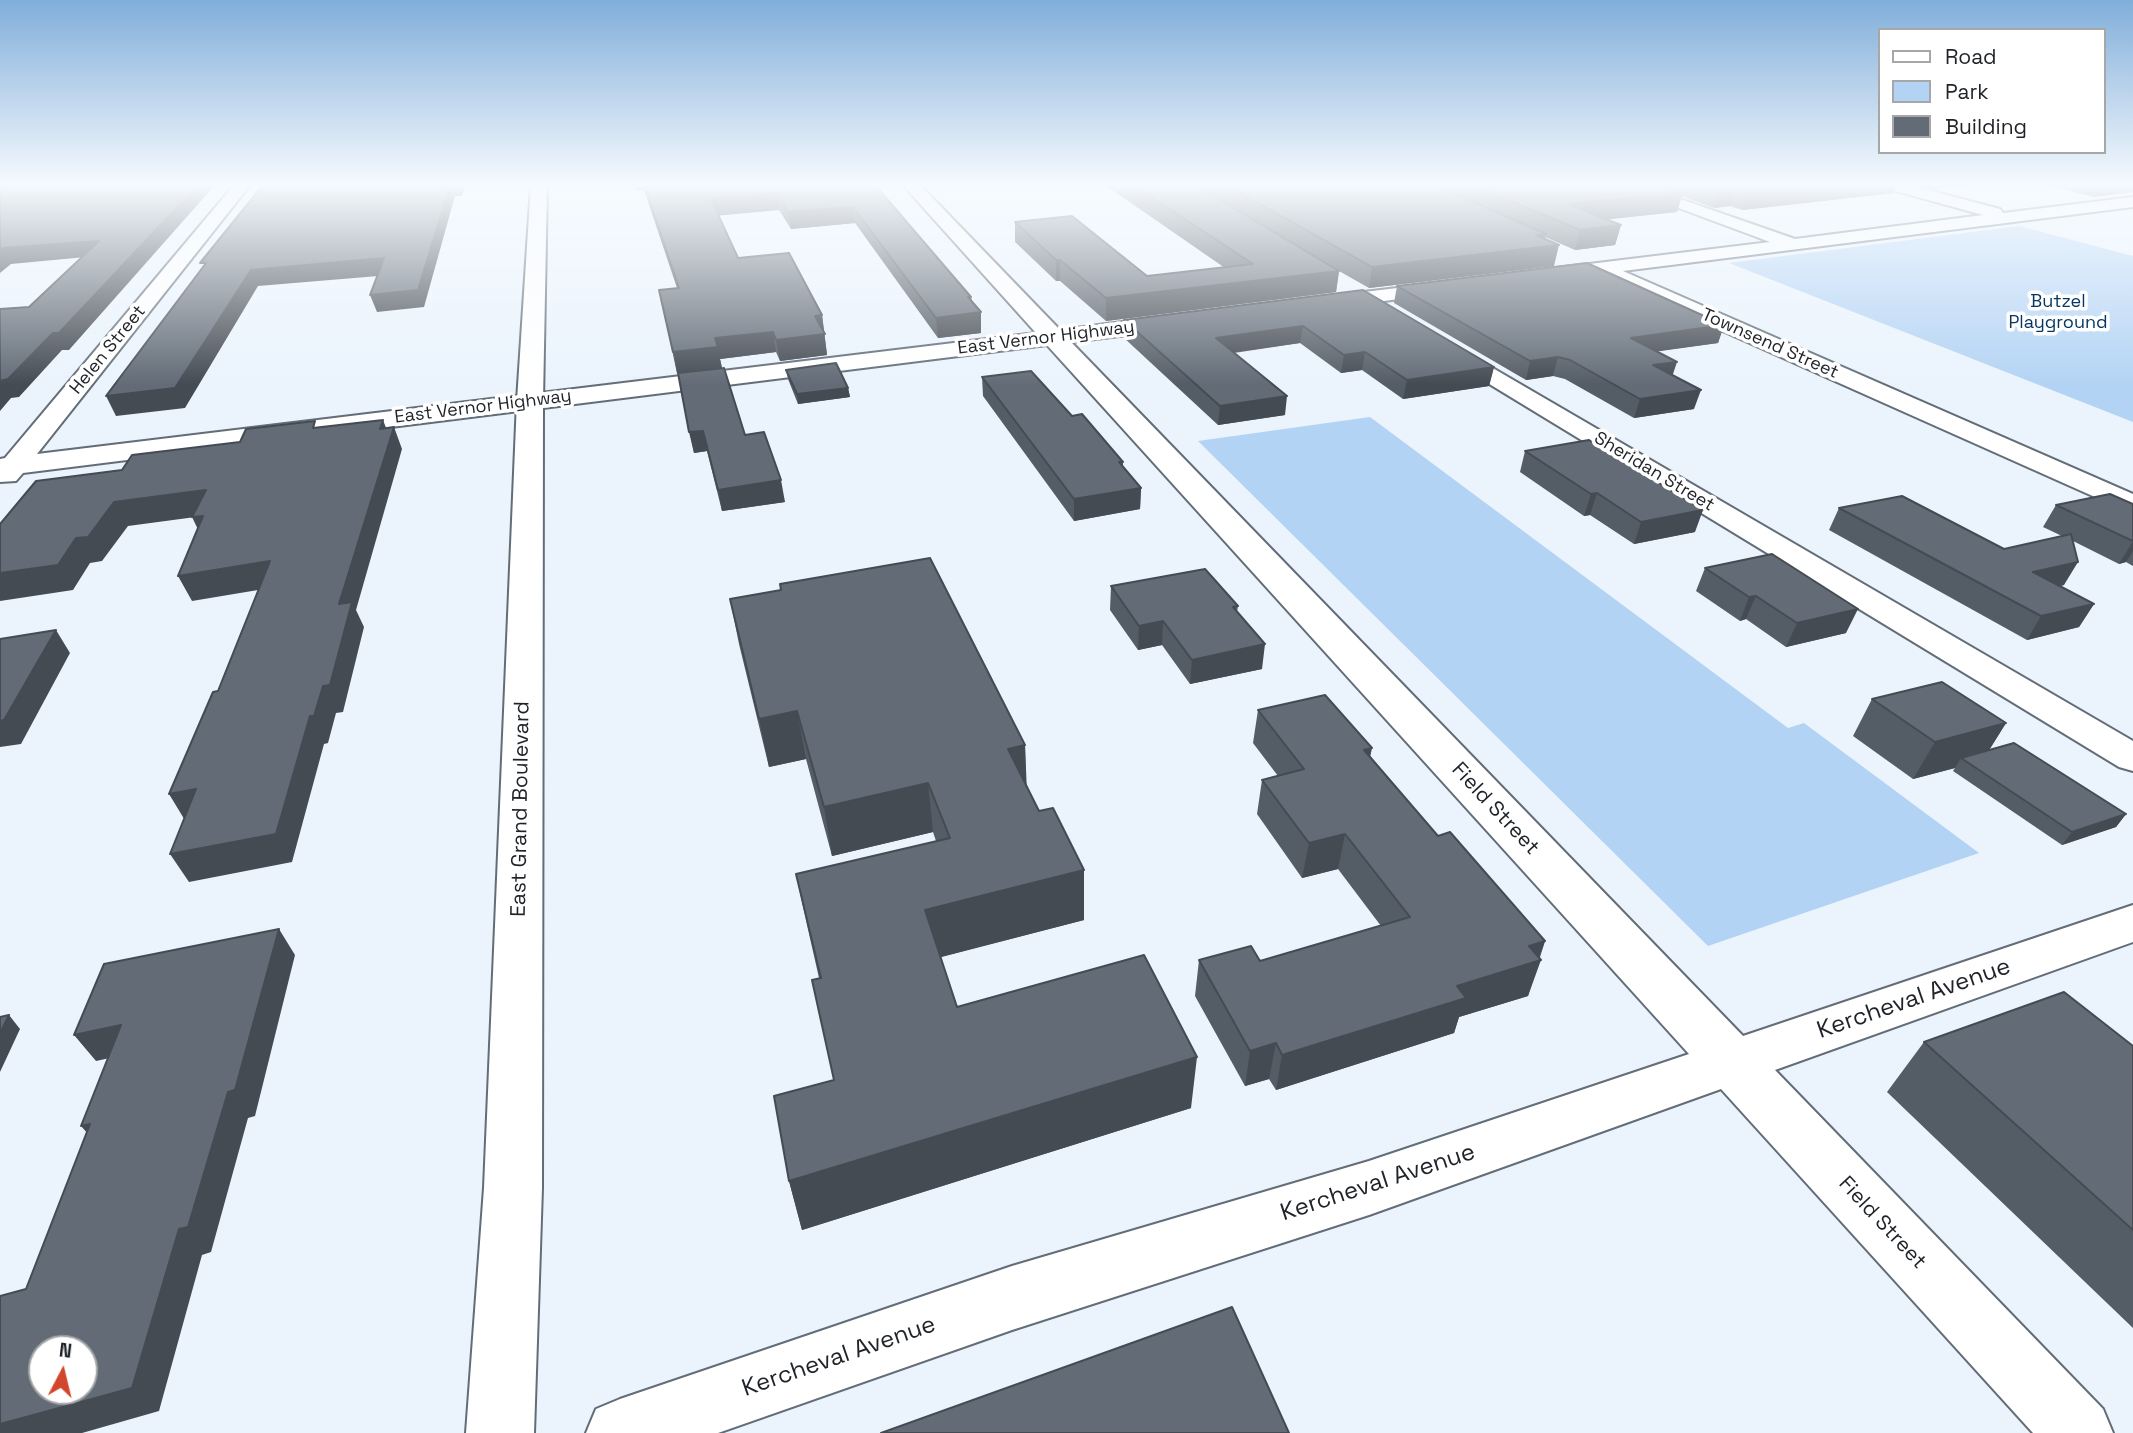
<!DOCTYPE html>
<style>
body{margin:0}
#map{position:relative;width:2133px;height:1433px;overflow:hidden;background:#ebf4fd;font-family:"Space Grotesk",sans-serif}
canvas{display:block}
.legend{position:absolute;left:1878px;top:28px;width:228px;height:126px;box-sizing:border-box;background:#fff;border:2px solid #a5a7a9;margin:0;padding:9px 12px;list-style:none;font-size:21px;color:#1f2328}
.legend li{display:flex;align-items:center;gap:14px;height:35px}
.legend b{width:35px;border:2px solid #a5a7a9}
.north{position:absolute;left:28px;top:1335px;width:70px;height:70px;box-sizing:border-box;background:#fff;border:2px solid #a5a7a9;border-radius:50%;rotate:7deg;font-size:19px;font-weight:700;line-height:28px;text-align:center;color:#1f2328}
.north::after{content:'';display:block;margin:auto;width:24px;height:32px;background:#d1462d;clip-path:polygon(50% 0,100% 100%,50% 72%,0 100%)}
</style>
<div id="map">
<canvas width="2133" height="1433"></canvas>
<ul class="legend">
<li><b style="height:9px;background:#fff"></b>Road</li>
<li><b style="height:19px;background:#b3d3f4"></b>Park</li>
<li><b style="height:19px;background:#626b76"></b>Building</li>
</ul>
<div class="north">N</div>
</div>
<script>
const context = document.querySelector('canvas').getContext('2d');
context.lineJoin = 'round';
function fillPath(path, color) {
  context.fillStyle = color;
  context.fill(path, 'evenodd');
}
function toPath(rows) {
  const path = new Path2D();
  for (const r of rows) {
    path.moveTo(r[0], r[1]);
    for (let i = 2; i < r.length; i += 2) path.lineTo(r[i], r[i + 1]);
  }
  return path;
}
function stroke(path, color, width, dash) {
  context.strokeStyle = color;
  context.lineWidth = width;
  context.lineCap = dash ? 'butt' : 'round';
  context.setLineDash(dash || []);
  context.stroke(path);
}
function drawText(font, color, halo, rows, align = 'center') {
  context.font = font + ' "Space Grotesk",sans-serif';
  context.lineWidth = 7;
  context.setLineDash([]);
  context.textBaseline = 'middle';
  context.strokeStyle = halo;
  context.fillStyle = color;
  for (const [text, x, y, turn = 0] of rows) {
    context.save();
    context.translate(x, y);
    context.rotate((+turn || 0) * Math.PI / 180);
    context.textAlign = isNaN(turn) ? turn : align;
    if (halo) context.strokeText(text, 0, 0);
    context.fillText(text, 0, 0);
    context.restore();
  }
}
fillPath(toPath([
 [2019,226,2133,256,2133,422,1729,263],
 [1370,417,1788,728,1804,723,1979,853,1708,946,1198,441]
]), '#b3d3f4');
const minor = toPath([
 [234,185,250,185,37,454,1036,333,903,185,920,185,1060,330,1176,315,1184,317,1187,322,1184,327,1176,329,1071,342,1743,1036,2133,905,2133,942,1775,1070,2103,1409,2113,1433,2033,1433,1721,1089,1369,1215,1012,1330,718,1433,586,1433,596,1409,620,1399,1012,1266,1369,1161,1689,1054,1047,345,23,473,16,481,0,482,0,459,5,458,234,185],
 [1617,185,1640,185,1795,239,1983,215,1885,188,1883,185,1909,185,2000,209,2003,213,2133,197,2133,207,1623,271,2133,494,2133,514,1597,275,1541,279,1538,275,1541,271,1548,269,1770,242,1617,185],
 [1447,282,1457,288,1454,292,1322,309,1311,303,1322,297,1447,282],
 [1448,342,2133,741,2133,771,2119,767,1440,354,1437,349,1440,344,1448,342]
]);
const major = toPath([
 [531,185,547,185,543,401,542,1188,534,1433,466,1433,484,1188,517,401,531,185]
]);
stroke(minor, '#636d77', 4);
stroke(major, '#636d77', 4);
fillPath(minor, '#fff');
fillPath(major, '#fff');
fillPath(toPath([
 [636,185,875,185,971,297,972,302,981,312,981,333,938,338,855,223,791,229,779,210,718,215,738,258,822,315,827,355,780,361,776,352,720,359,722,368,677,373,659,290,677,288,644,190,637,191],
 [1105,185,1896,185,1893,193,1742,210,1730,206,1714,208,1681,196,1677,212,1606,219,1621,225,1615,245,1575,250,1545,237,1554,266,1369,288,1339,271,1336,292,1106,321,1060,281,1056,281,1015,242,1015,222,1147,276,1225,268],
 [1919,185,1968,185,1933,189],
 [2047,185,2133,185,2094,197],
 [1397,286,1724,325,1718,343,1657,351,1694,409,1634,418,1565,379,1553,376,1526,380,1394,303],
 [1363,290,1494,367,1489,386,1403,399,1362,370,1341,373,1300,343,1234,353,1285,415,1218,425,1123,337,1124,320],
 [786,370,848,388,850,397,798,404,788,379],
 [678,373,745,435,785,502,722,511,707,451,694,453],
 [982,377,1072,416,1123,462,1123,467,1141,488,1140,509,1074,521,983,396],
 [1525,451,1695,532,1634,544,1590,515,1584,516,1520,472],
 [2133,504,2133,566,2126,562,2119,564,2073,541,2064,585,2060,586,2094,604,2079,627,2027,640,1829,530,1839,508,2004,549,2062,536,2043,527,2056,505],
 [1705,568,1846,633,1786,647,1746,619,1740,621,1696,591],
 [1111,586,1238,606,1237,612,1262,669,1190,684,1162,645,1138,650,1110,610],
 [730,599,1025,745,1026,785,1039,811,1084,870,1084,920,940,957,957,1007,1191,1108,802,1230,789,1181,834,1080,812,980,819,978,807,925,796,874,936,841,933,832,832,856,806,759,769,767,739,644],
 [1872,699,2006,723,1989,750,2126,814,2116,827,2062,845,1953,771,1955,768,1913,779,1853,736],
 [1258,710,1370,757,1438,836,1545,941,1528,996,1459,1017,1454,1033,1276,1090,1269,1079,1245,1086,1195,996,1199,960,1260,961,1381,926,1338,869,1302,878,1257,814,1262,780,1278,776,1253,743],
 [1924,1042,2133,1046,2133,1328,1887,1092]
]), '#545c65');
fillPath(toPath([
 [198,185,215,185,69,350,62,350,19,397,11,398,0,411,0,381],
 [450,185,465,185,462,196,455,196,424,307,377,312,370,295],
 [636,185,643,185,644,190,637,191],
 [1807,185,1896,185,1893,193,1742,210,1748,191],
 [1934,185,1968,185,1933,189],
 [2100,185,2133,185,2133,192,2094,197],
 [1736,187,1730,206,1714,208,1720,189],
 [777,193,779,210,714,216,711,199],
 [1683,193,1677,212,1565,224,1568,204],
 [853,207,855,223,791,229,788,212],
 [1621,225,1615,245,1575,250,1580,230],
 [1546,234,1543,247,1559,245,1554,266,1369,288,1372,267],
 [99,241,107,255,11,264,0,273,0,251,3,248],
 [384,258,390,275,258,286,185,408,116,416,106,396,251,270],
 [1056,260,1060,260,1060,281,1056,281],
 [1339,271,1336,292,1106,321,1106,298],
 [968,297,971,297,972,313,981,312,981,333,938,338,936,318],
 [822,315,827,355,780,361,776,340,815,316],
 [1724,325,1718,343,1625,356,1631,338],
 [1303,326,1300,343,1214,355,1216,338],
 [773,332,776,352,720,359,722,368,677,373,673,352,715,338],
 [1365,352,1362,370,1341,373,1344,355],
 [1558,357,1553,376,1526,380,1530,361],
 [1677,362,1671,380,1653,365],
 [1494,367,1489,386,1403,399,1407,380],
 [848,388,850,397,798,404,797,394],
 [1701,390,1694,409,1634,418,1640,399],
 [1287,396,1285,415,1218,425,1220,406],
 [383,420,390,438,394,427,402,449,356,610,364,627,343,712,336,713,328,743,324,744,292,862,189,882,170,854,380,429],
 [703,431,707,451,694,453,689,432],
 [781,480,785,502,722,511,718,490],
 [1141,488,1140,509,1074,521,1074,499],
 [206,490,218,514,128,526,102,561,90,563,73,590,0,601,0,573,114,502],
 [1597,493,1590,515,1584,516,1591,494],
 [1703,510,1695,532,1634,544,1641,522],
 [203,516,204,542,192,517],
 [2133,541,2133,551,2126,562,2119,564],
 [270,561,282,586,192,601,178,576],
 [2078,562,2064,585,2020,595,2033,572],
 [1756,596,1746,619,1740,621,1749,597],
 [2094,604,2079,627,2027,640,2041,616],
 [1858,609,1846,633,1786,647,1797,623],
 [1163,621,1162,645,1138,650,1139,626],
 [56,630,70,653,21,744,0,747,0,721],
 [1265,644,1262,669,1190,684,1192,660],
 [797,711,806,759,769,767,759,719],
 [2006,723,1983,760,1961,758,1955,768,1913,779,1935,742],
 [1025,745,1027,793,1008,749],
 [1372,748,1365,782,1364,750],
 [928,783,933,832,832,856,824,807],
 [196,789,186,822,169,794],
 [2126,814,2116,827,2062,845,2072,832],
 [1345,834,1338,869,1302,878,1309,843],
 [1084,870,1084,920,930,960,925,910],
 [279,929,295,955,255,1116,248,1118,211,1252,202,1255,159,1411,82,1433,0,1433,0,1424,179,1229,228,1092],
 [1545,941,1538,961,1541,960,1528,996,1459,1017,1454,1033,1276,1090,1282,1055,1457,986,1529,946],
 [9,1015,20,1029,0,1072,0,1033],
 [121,1025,142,1051,96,1061,74,1035],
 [1276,1043,1269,1079,1245,1086,1250,1051],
 [1197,1057,1191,1108,802,1230,789,1181],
 [90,1124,104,1152,81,1126]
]), '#454b53');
const building = toPath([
 [0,185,198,185,59,333,53,333,8,379,0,381,0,309,29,307,99,241,3,248,0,251,0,185],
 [263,185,450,185,418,290,370,295,384,258,251,270,175,388,106,396,206,263,200,263,263,185],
 [644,185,875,185,971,297,968,297,981,312,936,318,853,207,788,212,777,193,711,199,738,258,789,253,822,315,815,316,825,334,776,340,773,332,715,338,718,347,673,352,659,290,679,288,644,185],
 [1133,185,1195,185,1339,271,1106,298,1060,260,1056,260,1015,222,1072,216,1147,276,1253,264,1133,185],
 [1226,185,1435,185,1546,234,1536,235,1559,245,1372,267,1226,185],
 [1472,185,1660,185,1683,193,1568,204,1621,225,1580,230,1472,185],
 [1708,185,1807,185,1748,191,1736,187,1720,189,1708,185],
 [1587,263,1724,325,1631,338,1677,362,1653,365,1701,390,1640,399,1570,360,1558,357,1530,361,1397,286,1587,263],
 [1363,290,1494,367,1407,380,1365,352,1344,355,1303,326,1216,338,1287,396,1220,406,1124,320,1363,290],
 [836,363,848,388,797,394,786,370,836,363],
 [724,368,745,435,764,432,781,480,718,490,703,431,689,432,678,373,724,368],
 [1031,371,1072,416,1082,414,1123,462,1119,462,1141,488,1074,499,982,377,1031,371],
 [383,420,380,429,394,427,339,604,352,602,330,685,323,686,314,716,310,716,276,834,170,854,196,789,169,794,213,692,218,691,270,561,178,576,203,516,192,517,206,490,114,502,88,537,76,538,58,565,0,573,0,524,36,481,122,470,132,455,240,442,246,429,315,421,313,428,383,420],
 [1589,440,1703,510,1641,522,1597,493,1591,494,1525,451,1589,440],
 [2110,494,2133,504,2133,541,2056,505,2110,494],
 [1902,496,2004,549,2071,534,2078,562,2033,572,2094,604,2041,616,1839,508,1902,496],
 [1772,554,1858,609,1797,623,1756,596,1749,597,1705,568,1772,554],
 [930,558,1025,745,1008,749,1039,811,1053,808,1084,870,925,910,957,1007,1144,955,1197,1057,789,1181,774,1096,834,1080,812,980,821,978,796,874,950,838,928,783,824,807,797,711,759,719,730,599,781,590,780,584,930,558],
 [1205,569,1238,606,1233,607,1265,644,1192,660,1163,621,1139,626,1111,586,1205,569],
 [56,630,4,720,0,721,0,639,56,630],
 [1942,682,2006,723,1935,742,1872,699,1942,682],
 [1325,695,1372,748,1364,750,1438,836,1450,832,1545,941,1529,946,1541,960,1457,986,1466,998,1282,1055,1276,1043,1250,1051,1199,960,1251,946,1260,961,1410,917,1345,834,1309,843,1262,780,1304,769,1258,710,1325,695],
 [2014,743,2126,814,2072,832,1961,758,2014,743],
 [279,929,235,1090,228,1092,188,1227,179,1229,132,1388,0,1424,0,1296,26,1289,90,1124,81,1126,121,1025,74,1035,104,964,279,929],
 [42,1349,84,1349,84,1391,42,1391,42,1349],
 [2064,992,2133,1046,2133,1230,1924,1042,2064,992],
 [9,1015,0,1033,0,1017,9,1015],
 [1232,1307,1289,1433,881,1433,1232,1307]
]);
fillPath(building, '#626b76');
stroke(building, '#454b53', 2);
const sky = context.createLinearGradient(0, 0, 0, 385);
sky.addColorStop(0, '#81aeda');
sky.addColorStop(0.48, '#f6fafe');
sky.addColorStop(1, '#f6fafe00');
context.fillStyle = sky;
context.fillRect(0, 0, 2133, 385);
drawText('18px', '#063761', '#fff', [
 ["Butzel",2058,302],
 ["Playground",2058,323]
]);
drawText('18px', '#1f2328', '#fff', [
 ["East Vernor Highway",1046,338,-7],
 ["Townsend Street",1770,344,24],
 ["Helen Street",108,350,-51],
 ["East Vernor Highway",483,407,-7],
 ["Sheridan Street",1654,472,31]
]);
drawText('21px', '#1f2328', '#fff', [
 ["East Grand Boulevard",521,809,-89],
 ["Field Street",1495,809,47],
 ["Field Street",1882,1223,47]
]);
drawText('24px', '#1f2328', '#fff', [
 ["Kercheval Avenue",1914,999,-19],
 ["Kercheval Avenue",1378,1183,-18],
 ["Kercheval Avenue",839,1357,-19]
]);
</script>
